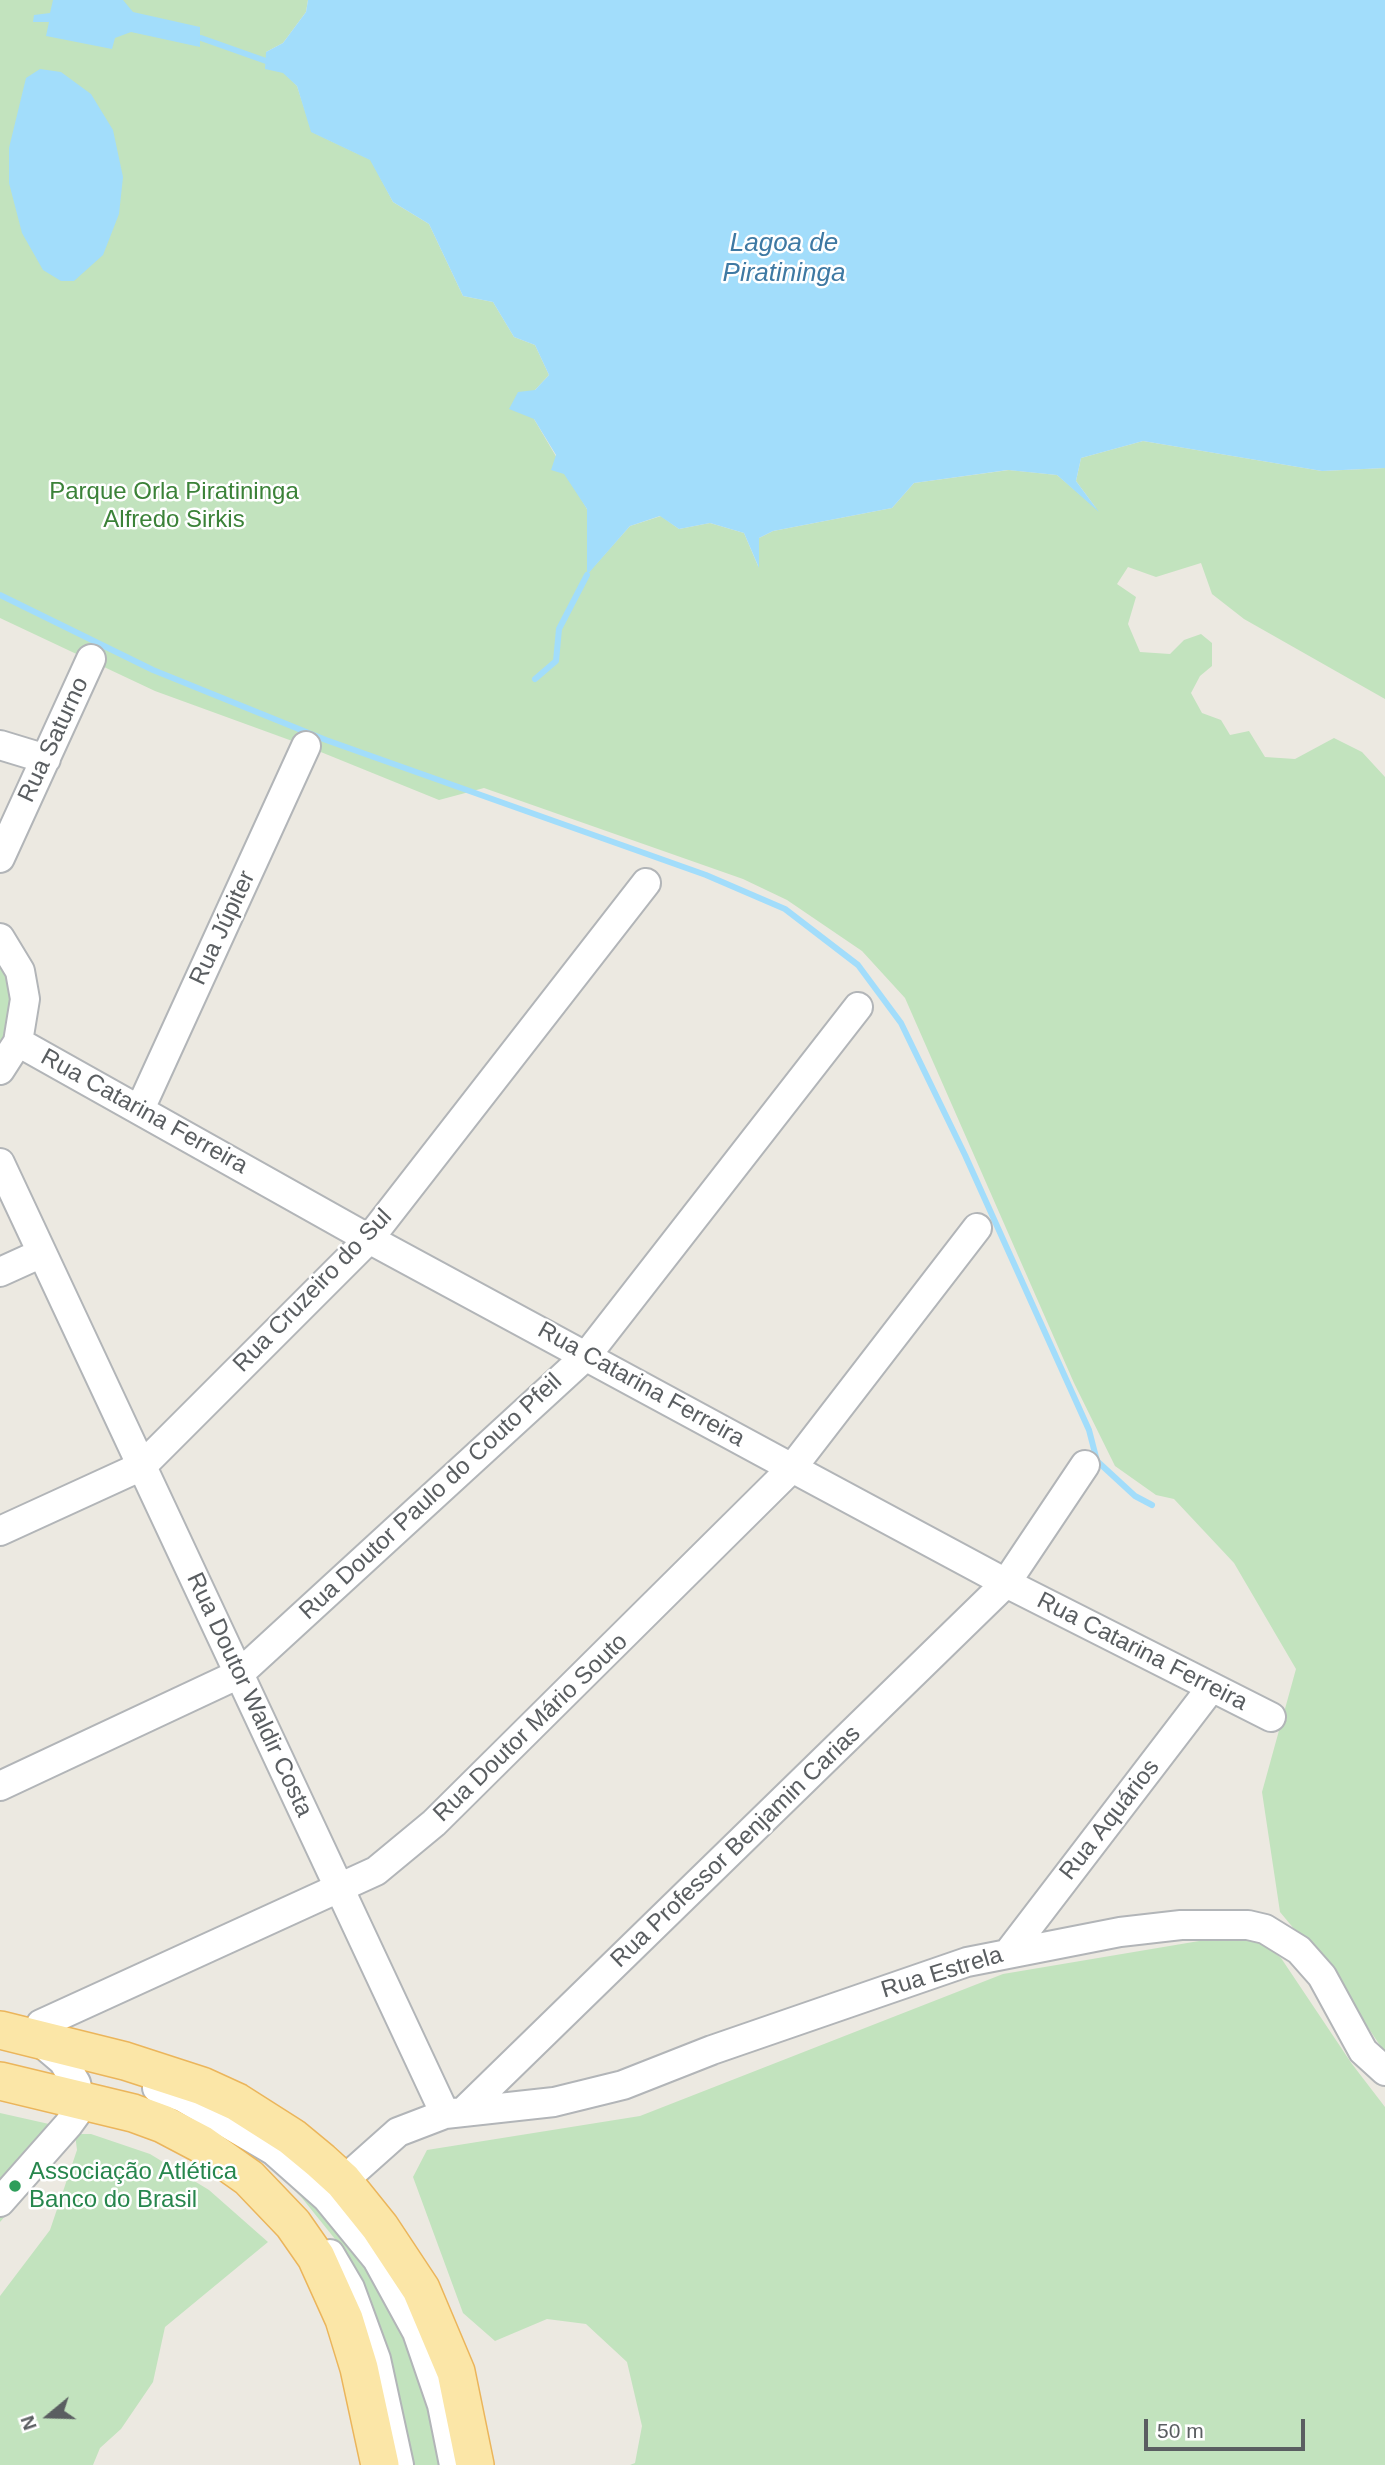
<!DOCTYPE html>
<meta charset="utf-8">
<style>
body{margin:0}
#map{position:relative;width:1385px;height:2465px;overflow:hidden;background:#ece9e1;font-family:Arial,sans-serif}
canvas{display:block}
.north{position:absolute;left:14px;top:2381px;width:70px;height:70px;-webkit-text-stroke:5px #fff;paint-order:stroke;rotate:251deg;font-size:19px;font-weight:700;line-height:28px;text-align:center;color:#5a5e61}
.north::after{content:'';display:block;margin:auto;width:24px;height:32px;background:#5a5e61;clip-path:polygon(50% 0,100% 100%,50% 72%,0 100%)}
.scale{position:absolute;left:1144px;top:2419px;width:161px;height:32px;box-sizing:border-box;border:4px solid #5a5e61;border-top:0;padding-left:9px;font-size:21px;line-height:24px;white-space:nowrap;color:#5a5e61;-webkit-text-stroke:5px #fff;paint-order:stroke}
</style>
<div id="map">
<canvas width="1385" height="2465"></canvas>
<div class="north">N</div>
<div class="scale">50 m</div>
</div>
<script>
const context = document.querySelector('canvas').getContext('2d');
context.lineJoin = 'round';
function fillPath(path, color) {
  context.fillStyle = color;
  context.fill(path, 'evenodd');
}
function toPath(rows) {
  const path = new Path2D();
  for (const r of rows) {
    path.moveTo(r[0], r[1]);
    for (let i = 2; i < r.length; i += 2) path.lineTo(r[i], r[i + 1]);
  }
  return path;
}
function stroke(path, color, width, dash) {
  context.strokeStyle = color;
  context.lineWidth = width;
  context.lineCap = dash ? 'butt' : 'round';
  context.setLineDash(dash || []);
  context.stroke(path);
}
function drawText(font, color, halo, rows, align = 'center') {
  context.font = font + ' Arial,sans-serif';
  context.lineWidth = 5;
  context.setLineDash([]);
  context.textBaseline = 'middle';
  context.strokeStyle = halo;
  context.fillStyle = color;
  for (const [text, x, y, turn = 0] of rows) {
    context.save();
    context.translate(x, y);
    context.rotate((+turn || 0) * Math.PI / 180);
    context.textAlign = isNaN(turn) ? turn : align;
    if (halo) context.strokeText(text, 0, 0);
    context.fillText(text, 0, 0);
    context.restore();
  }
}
fillPath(toPath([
 [0,0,308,0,306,12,283,43,266,52,297,86,312,132,371,160,393,202,429,224,463,296,493,302,514,337,535,345,549,375,535,390,534,419,587,509,587,574,630,526,661,516,679,529,710,523,744,533,758,566,759,538,773,531,892,508,914,483,1009,470,1057,475,1096,508,1076,481,1081,458,1143,441,1322,471,1385,468,1385,699,1244,619,1212,594,1201,563,1156,577,1128,567,1117,584,1136,597,1128,624,1140,652,1170,654,1184,640,1201,634,1212,643,1212,666,1200,676,1191,693,1202,713,1221,720,1230,735,1249,731,1265,757,1295,759,1334,738,1362,752,1385,777,1385,2053,1335,1978,1280,1912,1262,1792,1296,1669,1234,1563,1174,1499,1156,1495,1115,1466,1074,1383,905,998,862,951,787,900,743,879,484,788,439,800,306,746,155,691,0,618],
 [0,958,8,974,14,1002,10,1031,0,1050],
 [1223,1937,1261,1942,1281,1958,1352,2064,1385,2107,1385,2465,630,2465,635,2463,642,2426,627,2362,586,2324,547,2319,495,2341,463,2313,413,2177,427,2150,640,2116,1003,1974],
 [191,2112,267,2155,348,2238,405,2328,431,2404,443,2465,409,2465,356,2277,335,2239,302,2198,272,2167],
 [0,2113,49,2124,45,2139,61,2151,0,2222],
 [75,2134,91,2134,150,2154,209,2190,268,2242,165,2327,153,2382,121,2429,100,2448,93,2465,0,2465,0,2296,50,2230,77,2150]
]), '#c2e3be');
fillPath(toPath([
 [53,0,123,0,133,12,200,27,200,47,131,32,115,38,112,49,46,36,49,22,33,22,34,15,50,13],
 [308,0,1385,0,1385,468,1322,471,1143,441,1081,458,1076,481,1099,512,1057,475,1008,470,914,483,892,508,773,531,759,538,759,568,744,533,710,523,679,529,660,516,630,526,587,575,587,509,564,474,551,470,556,455,534,419,509,409,518,392,535,390,549,375,535,345,514,337,493,302,463,296,429,224,393,202,370,160,311,132,297,86,283,73,265,69,266,52,283,43,306,12],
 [40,69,61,72,91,94,113,130,123,177,119,214,103,255,74,281,61,281,43,270,22,233,9,183,9,148,26,78]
]), '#a2ddfb');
stroke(toPath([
 [201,38,266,61],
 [0,595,153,670,326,740,706,875,785,909,858,965,901,1023,965,1155,1089,1430,1097,1461,1135,1496,1152,1505],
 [535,679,556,661,559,629,587,575]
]), '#a2ddfb', 6);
const minor = toPath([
 [0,745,46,759],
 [0,858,91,659],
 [0,938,20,971,25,999,18,1042,0,1070],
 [18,1042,369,1239,792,1468,1006,1583,1271,1717],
 [140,1109,306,746],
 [0,1163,445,2114],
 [0,1272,42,1253],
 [0,1531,142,1466,369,1239,646,883],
 [0,1786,239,1674,587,1355,858,1007],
 [1009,1952,1211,1688],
 [157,2088,182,2097,274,2151,327,2198,377,2259,417,2332,442,2405,454,2465],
 [465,2110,1006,1583,1085,1465],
 [343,2181,398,2132,445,2114,554,2102,623,2085,712,2050,967,1962,1120,1932,1181,1925,1248,1925,1265,1929,1299,1950,1322,1976,1363,2051,1385,2071],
 [0,2202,68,2125,76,2114,80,2100,76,2083,63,2061,37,2039,41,2024,376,1871,434,1823,792,1468,977,1228],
 [330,2254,350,2288,376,2359,399,2465]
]);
const major = toPath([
 [0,2030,125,2061,202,2086,237,2102,292,2137,321,2161,343,2181,380,2227,421,2289,456,2372,475,2465],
 [0,2081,133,2113,163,2124,201,2144,249,2178,293,2224,316,2257,344,2319,359,2368,380,2465]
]);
stroke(minor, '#b2b5b8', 32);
stroke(major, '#ebb55b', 40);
stroke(minor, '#fff', 28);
stroke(major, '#fbe6a7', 37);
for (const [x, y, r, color] of [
 [15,2186,7,"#2e9e5b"]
]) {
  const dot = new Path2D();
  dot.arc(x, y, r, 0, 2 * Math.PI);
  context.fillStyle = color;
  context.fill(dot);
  stroke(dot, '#fff', 2.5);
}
drawText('24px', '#3b8238', '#fff', [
 ["Parque Orla Piratininga",174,492],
 ["Alfredo Sirkis",174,520]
]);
drawText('24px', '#5a5e61', '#fff', [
 ["Rua Saturno",54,740,-65],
 ["Rua Júpiter",223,928,-65],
 ["Rua Catarina Ferreira",144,1112,29],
 ["Rua Cruzeiro do Sul",313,1291,-46],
 ["Rua Catarina Ferreira",641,1385,29],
 ["Rua Doutor Paulo do Couto Pfeil",431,1497,-43],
 ["Rua Catarina Ferreira",1142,1652,27],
 ["Rua Doutor Waldir Costa",249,1695,65],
 ["Rua Doutor Mário Souto",531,1728,-44],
 ["Rua Aquários",1110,1820,-52],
 ["Rua Professor Benjamin Carias",736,1847,-44],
 ["Rua Estrela",942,1973,-17]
]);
drawText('24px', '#27864d', '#fff', [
 ["Associação Atlética",29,2172],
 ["Banco do Brasil",29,2200]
], 'left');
drawText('italic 26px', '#3e79a3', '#fff', [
 ["Lagoa de",784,244],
 ["Piratininga",784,274]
]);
</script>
